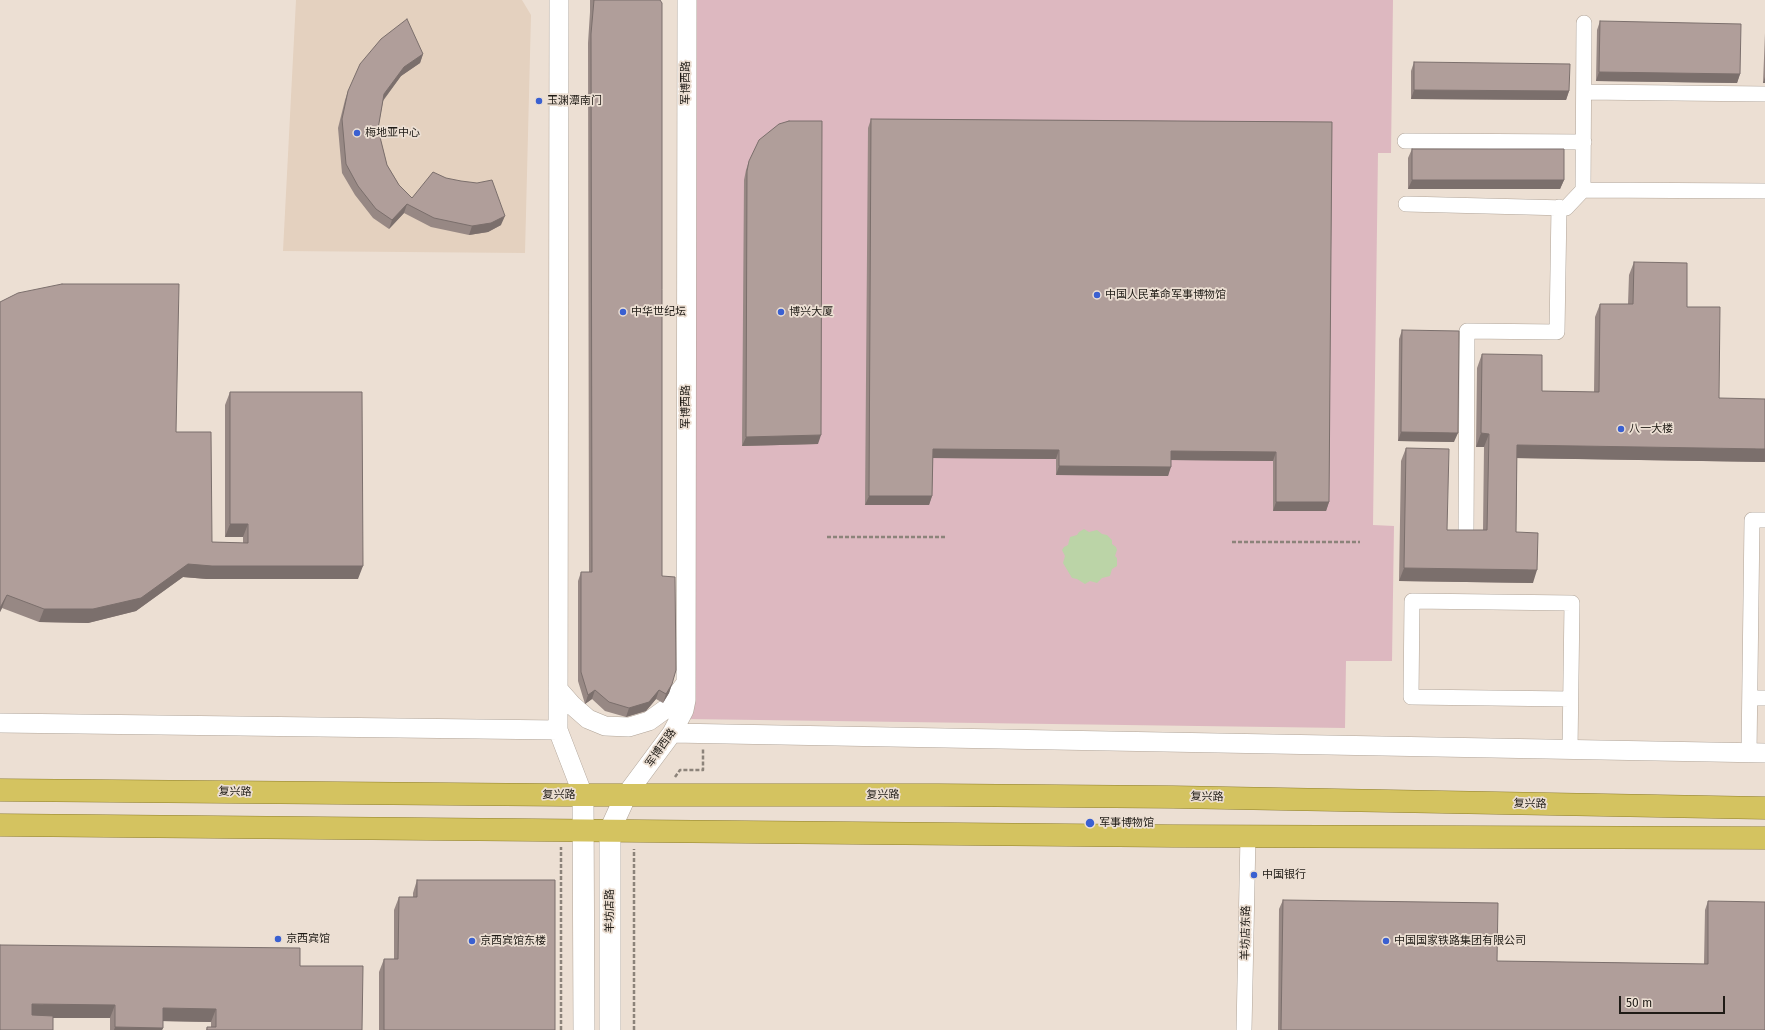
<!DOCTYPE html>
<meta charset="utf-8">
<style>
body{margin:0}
#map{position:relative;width:1765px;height:1030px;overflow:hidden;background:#ecdfd3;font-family:"Fira Sans",sans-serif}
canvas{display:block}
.scale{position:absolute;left:1619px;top:996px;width:106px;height:18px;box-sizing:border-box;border:2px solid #1f1b16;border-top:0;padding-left:5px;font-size:12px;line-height:14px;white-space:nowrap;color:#1f1b16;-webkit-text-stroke:3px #ecdfd3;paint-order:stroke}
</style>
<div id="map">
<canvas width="1765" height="1030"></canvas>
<div class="scale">50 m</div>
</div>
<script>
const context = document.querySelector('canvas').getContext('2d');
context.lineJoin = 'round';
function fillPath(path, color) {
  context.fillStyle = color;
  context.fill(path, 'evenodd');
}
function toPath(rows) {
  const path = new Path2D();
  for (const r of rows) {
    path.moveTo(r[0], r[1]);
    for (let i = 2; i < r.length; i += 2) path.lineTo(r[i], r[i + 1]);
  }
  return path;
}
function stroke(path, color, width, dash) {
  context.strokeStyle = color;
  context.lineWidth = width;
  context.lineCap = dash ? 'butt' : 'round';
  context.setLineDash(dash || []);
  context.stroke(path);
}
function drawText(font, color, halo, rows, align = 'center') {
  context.font = font + ' "Fira Sans","Noto Sans SC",sans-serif';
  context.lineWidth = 3.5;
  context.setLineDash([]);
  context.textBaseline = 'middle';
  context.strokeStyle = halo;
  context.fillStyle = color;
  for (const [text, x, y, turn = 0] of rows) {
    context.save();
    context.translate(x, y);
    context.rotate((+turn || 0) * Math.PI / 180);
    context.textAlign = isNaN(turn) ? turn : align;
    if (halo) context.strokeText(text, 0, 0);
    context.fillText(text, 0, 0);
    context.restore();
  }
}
fillPath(toPath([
 [296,0,522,0,531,15,525,253,283,251]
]), '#e4d1bf');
fillPath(toPath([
 [696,0,1393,0,1391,153,1378,153,1373,525,1394,526,1392,661,1346,661,1345,728,686,719]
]), '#ddb8c0');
fillPath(toPath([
 [1084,529,1089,532,1097,530,1102,534,1107,535,1112,540,1112,544,1116,547,1117,550,1115,556,1117,558,1117,566,1112,569,1110,576,1102,578,1097,583,1090,581,1085,584,1077,579,1072,578,1063,563,1065,556,1062,550,1064,547,1068,545,1070,537,1077,535,1079,532]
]), '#bbd4a7');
const minor = toPath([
 [1584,23,1583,190,1765,191],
 [1584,92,1765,94],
 [1405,141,1584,142],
 [1406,204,1566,208,1583,190],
 [1466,534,1467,331,1557,332,1559,207],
 [1750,698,1765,698],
 [1570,699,1411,697,1412,601,1572,603,1570,750],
 [1749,753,1752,520,1765,520],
 [1244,1030,1248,836]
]);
const tertiary = toPath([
 [559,0,558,730,583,795],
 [558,689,572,705,588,719,605,726,629,727,649,721,667,708,686,683],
 [0,723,558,730],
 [672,733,1765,753],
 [626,795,672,733,684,710,686,700,687,0]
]);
const secondary = toPath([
 [583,795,584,1030],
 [610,1030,610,830,626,795]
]);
const trunk = toPath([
 [0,790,562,795,939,795,1173,797,1765,808],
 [0,825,1172,836,1765,838]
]);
stroke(minor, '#b0a498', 16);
stroke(tertiary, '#b0a498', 20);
stroke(secondary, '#b0a498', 22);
stroke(trunk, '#8e7e2c', 23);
stroke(toPath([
 [827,537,945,537],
 [1232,542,1360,542],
 [675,777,680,770,703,770,703,748],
 [561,1030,561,847],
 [634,1030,634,849]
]), '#8c837a', 2.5, [4, 2]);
stroke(minor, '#fff', 15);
stroke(tertiary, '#fff', 19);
stroke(secondary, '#fff', 21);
stroke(trunk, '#d4c360', 22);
fillPath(toPath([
 [590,0,660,0,662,576,672,684,669,693,663,703,656,699,646,711,626,717,605,711,592,699,585,704,578,681,578,581,581,572,589,572,588,43,590,12],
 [1600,21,1740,74,1737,83,1596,81,1597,30],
 [1765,33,1765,83,1763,83],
 [423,54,420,63,401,76,383,101,378,129,387,165,399,185,412,198,501,225,488,232,469,235,431,227,404,213,389,229,373,218,355,195,342,173,338,128,345,100,348,91],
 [1414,62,1569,91,1566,100,1411,99,1411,71],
 [871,119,1332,122,1329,502,1326,511,1273,511,1273,461,1171,460,1168,476,1056,475,1056,459,933,458,932,496,929,505,865,505,868,128],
 [1412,149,1564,180,1560,189,1408,189,1408,158],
 [749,161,818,444,742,446,744,180,746,170],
 [1634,262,1687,307,1719,398,1765,462,1517,458,1516,532,1533,583,1399,581,1401,461,1406,448,1447,530,1483,530,1484,447,1476,447,1477,368,1482,354,1542,391,1594,392,1595,317,1600,304,1628,304,1629,275],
 [0,302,176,432,212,542,243,543,243,537,225,537,225,405,230,392,358,579,207,579,183,577,136,611,88,623,39,622,2,608,0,612],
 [1402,330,1454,442,1398,441,1399,339],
 [417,880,555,1030,379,1030,379,972,384,959,394,959,394,910,399,897,413,897,413,893],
 [1283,900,1497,961,1704,964,1705,910,1708,901,1765,1030,1278,1030,1279,909],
 [0,945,300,966,362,1030,206,1030,207,1027,211,1027,211,1022,163,1021,163,1028,162,1030,110,1030,110,1018,53,1018]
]), '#978884');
fillPath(toPath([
 [423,54,420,63,401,76,381,103,384,94,404,67],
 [1599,72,1740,74,1737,83,1596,81],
 [1765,77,1765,83,1763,83],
 [1414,90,1569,91,1566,100,1411,99],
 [1412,180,1564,180,1560,189,1408,189],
 [407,204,404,213,389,229,392,220],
 [505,216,501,225,488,232,469,235,472,226],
 [1401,432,1458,433,1454,442,1398,441],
 [1481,433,1489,434,1484,447,1476,447],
 [821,435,818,444,742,446,746,437],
 [1517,445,1765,449,1765,462,1512,458],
 [933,449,1059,450,1056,459,929,458],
 [1171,451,1276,452,1273,461,1168,460],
 [1059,466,1171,467,1168,476,1056,475],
 [869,496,932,496,929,505,865,505],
 [1276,502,1329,502,1326,511,1273,511],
 [230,524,248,524,243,537,225,537],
 [188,564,363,566,358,579,207,579,183,577,136,611,88,623,39,622,44,609],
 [1404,568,1537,570,1533,583,1399,581],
 [7,595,2,608,0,612,0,608],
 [672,684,669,693,663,703,666,694],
 [595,690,592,699,585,704,588,695],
 [659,690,656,699,646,711,626,717,629,708],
 [32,1004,115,1005,110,1018,27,1018],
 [163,1008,216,1009,211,1022,158,1021],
 [115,1027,163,1028,162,1030,114,1030]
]), '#7b6f6c');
const building = toPath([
 [594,0,660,0,662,3,662,576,675,577,676,670,672,684,666,694,659,690,649,702,629,708,609,702,595,690,588,695,581,672,581,572,592,572,591,34,594,0],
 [407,19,423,54,404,67,384,94,378,129,387,165,399,185,412,198,433,172,446,178,461,181,477,183,492,180,505,216,491,223,472,226,434,218,407,204,392,220,376,209,358,186,346,164,342,119,348,91,360,64,381,39,407,19],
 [1600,21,1741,24,1740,74,1599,72,1600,21],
 [1414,62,1570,64,1569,91,1414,90,1414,62],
 [871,119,1332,122,1329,502,1276,502,1276,452,1171,451,1171,467,1059,466,1059,450,933,449,932,496,869,496,871,119],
 [789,121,822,121,821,435,746,437,747,171,749,161,759,140,779,124,789,121],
 [1412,149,1564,149,1564,180,1412,180,1412,149],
 [1634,262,1687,263,1687,307,1720,307,1719,398,1765,399,1765,449,1517,445,1516,532,1538,533,1537,570,1404,568,1406,448,1449,449,1447,530,1487,530,1489,434,1481,433,1482,354,1542,355,1542,391,1599,392,1600,304,1633,304,1634,262],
 [62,284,179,284,176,432,211,432,212,542,248,543,248,524,230,524,230,392,362,392,363,566,212,566,188,564,141,598,93,609,44,609,7,595,0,608,0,302,18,293,62,284],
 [1402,330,1459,331,1458,433,1401,432,1402,330],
 [417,880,555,880,555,1030,384,1030,384,959,398,959,399,897,417,897,417,880],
 [1283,900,1498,903,1497,961,1708,964,1708,901,1765,902,1765,1030,1281,1030,1283,900],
 [0,945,300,948,300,966,363,966,362,1030,207,1030,207,1027,216,1027,216,1009,163,1008,163,1028,115,1027,115,1005,32,1004,32,1015,53,1016,53,1030,0,1030,0,945]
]);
fillPath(building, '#b09e9a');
stroke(building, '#7b6f6c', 1);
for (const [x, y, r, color] of [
 [539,101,4,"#3a60d1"],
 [357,133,4,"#3a60d1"],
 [1097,295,4,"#3a60d1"],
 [623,312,4,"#3a60d1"],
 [781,312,4,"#3a60d1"],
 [1621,429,4,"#3a60d1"],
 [1090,823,5,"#3a60d1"],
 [1254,875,4,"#3a60d1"],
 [278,939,4,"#3a60d1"],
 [472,941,4,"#3a60d1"],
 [1386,941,4,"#3a60d1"]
]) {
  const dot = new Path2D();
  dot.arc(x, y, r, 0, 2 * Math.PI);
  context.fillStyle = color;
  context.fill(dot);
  stroke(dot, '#ecdfd3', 1.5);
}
drawText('11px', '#1f1b16', '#ecdfd3', [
 ["军博西路",686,83,-90],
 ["军博西路",686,407,-90],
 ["军博西路",661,748,-55],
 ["复兴路",235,792,1],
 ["复兴路",559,795],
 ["复兴路",883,795,-1],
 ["复兴路",1207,797,1],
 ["复兴路",1530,804,1],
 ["羊坊店路",610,911,-90],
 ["羊坊店东路",1246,933,-89]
]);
drawText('11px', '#1f1b16', '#ecdfd3', [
 ["玉渊潭南门",547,101],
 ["梅地亚中心",365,133],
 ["中国人民革命军事博物馆",1105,295],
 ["中华世纪坛",631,312],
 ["博兴大厦",789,312],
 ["八一大楼",1629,429],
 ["军事博物馆",1099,823],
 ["中国银行",1262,875],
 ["京西宾馆",286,939],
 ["京西宾馆东楼",480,941],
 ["中国国家铁路集团有限公司",1394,941]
], 'left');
</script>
